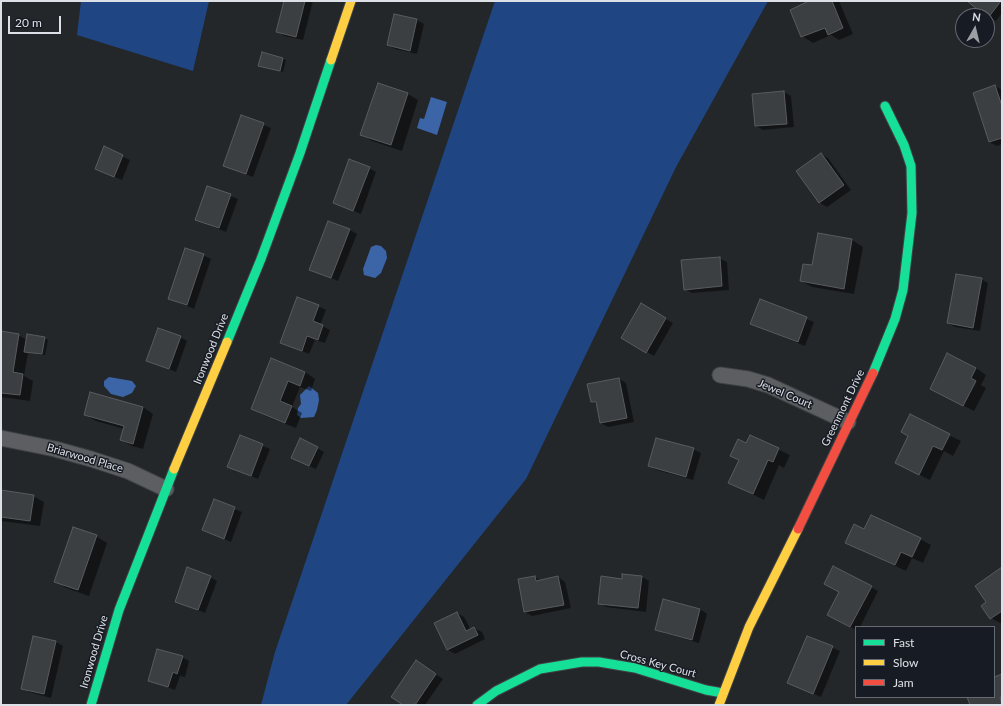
<!DOCTYPE html>
<style>
body{margin:0}
#map{position:relative;width:1003px;height:706px;overflow:hidden;background:#24272a;font-family:Lato,sans-serif}
canvas{display:block}
.frame{position:absolute;inset:0;border:2px solid #dde0e6;pointer-events:none}
.legend{position:absolute;left:855px;top:626px;width:140px;height:72px;box-sizing:border-box;background:#171c24;border:1px solid #666a72;margin:0;padding:5px 7px;list-style:none;font-size:12px;color:#dde0e6}
.legend li{display:flex;align-items:center;gap:8px;height:20px}
.legend b{width:20px;border:1px solid #666a72}
.north{position:absolute;left:955px;top:8px;width:40px;height:40px;box-sizing:border-box;background:#171c24;border:1px solid #666a72;border-radius:50%;rotate:8deg;font-size:11px;font-weight:700;line-height:16px;text-align:center;color:#dde0e6}
.north::after{content:'';display:block;margin:auto;width:14px;height:18px;background:#9c9fa4;clip-path:polygon(50% 0,100% 100%,50% 72%,0 100%)}
.scale{position:absolute;left:8px;top:16px;width:53px;height:18px;box-sizing:border-box;border:2px solid #dde0e6;border-top:0;padding-left:5px;font-size:12px;line-height:14px;white-space:nowrap;color:#dde0e6;-webkit-text-stroke:3px #171c24;paint-order:stroke}
</style>
<div id="map">
<canvas width="1003" height="706"></canvas>
<div class="frame"></div>
<ul class="legend">
<li><b style="height:5px;background:#16e098"></b>Fast</li>
<li><b style="height:5px;background:#ffcf43"></b>Slow</li>
<li><b style="height:5px;background:#f24e42"></b>Jam</li>
</ul>
<div class="north">N</div>
<div class="scale">20 m</div>
</div>
<script>
const context = document.querySelector('canvas').getContext('2d');
context.lineJoin = 'round';
function fillPath(path, color) {
  context.fillStyle = color;
  context.fill(path, 'evenodd');
}
function toPath(rows) {
  const path = new Path2D();
  for (const r of rows) {
    path.moveTo(r[0], r[1]);
    for (let i = 2; i < r.length; i += 2) path.lineTo(r[i], r[i + 1]);
  }
  return path;
}
function stroke(path, color, width, dash) {
  context.strokeStyle = color;
  context.lineWidth = width;
  context.lineCap = dash ? 'butt' : 'round';
  context.setLineDash(dash || []);
  context.stroke(path);
}
function drawText(font, color, halo, rows, align = 'center') {
  context.font = font + ' Lato,sans-serif';
  context.lineWidth = 3;
  context.setLineDash([]);
  context.textBaseline = 'middle';
  context.strokeStyle = halo;
  context.fillStyle = color;
  for (const [text, x, y, turn = 0] of rows) {
    context.save();
    context.translate(x, y);
    context.rotate((+turn || 0) * Math.PI / 180);
    context.textAlign = isNaN(turn) ? turn : align;
    if (halo) context.strokeText(text, 0, 0);
    context.fillText(text, 0, 0);
    context.restore();
  }
}
fillPath(toPath([
 [81,1,209,1,193,71,77,35],
 [495,1,768,1,676,167,526,479,346,705,261,705,275,652]
]), '#1f4683');
fillPath(toPath([
 [431,97,447,102,437,135,417,128,420,118,424,119],
 [376,245,381,246,386,251,387,258,381,273,375,278,364,275,363,269,371,247],
 [109,377,132,381,136,386,132,393,123,397,111,394,104,386,104,381],
 [309,386,318,393,319,400,317,410,314,417,301,418,297,415,298,408,301,404,300,395]
]), '#3b65a7');
fillPath(toPath([
 [285,1,313,1,303,40,284,36,277,31],
 [810,1,839,1,853,34,839,40,831,35,813,43,802,36],
 [969,1,1002,1,1002,13,996,21],
 [395,15,417,20,424,24,417,54,395,49,388,45],
 [263,53,286,60,283,72,259,65],
 [995,86,1002,90,1002,144,997,146,989,142],
 [784,92,791,96,794,127,763,130,756,126],
 [408,94,418,100,402,151,372,141,361,134],
 [242,116,271,128,253,177,224,165],
 [104,148,130,160,122,180,96,169],
 [821,154,828,158,851,190,827,207,820,203,797,171],
 [369,168,376,172,361,214,334,203],
 [208,187,238,199,226,232,196,220],
 [350,230,357,234,338,281,311,269],
 [852,240,863,247,854,294,812,287,801,281,813,266],
 [203,255,211,259,194,309,169,298],
 [719,258,727,262,729,290,692,293,685,289],
 [981,279,988,283,980,331,955,327,948,323],
 [760,300,814,322,805,346,751,324],
 [641,305,673,323,654,356,622,338],
 [318,306,326,310,320,325,330,330,325,343,315,340,309,354,281,342],
 [1,332,18,335,27,340,44,338,48,340,45,355,28,353,24,376,33,381,30,401,1,397],
 [180,337,187,341,176,372,147,360],
 [272,360,305,372,315,379,311,391,300,387,292,407,302,413,296,428,263,415,252,409],
 [976,368,986,375,981,385,986,388,974,411,931,389],
 [619,379,626,383,634,422,608,427,601,423,597,405,592,402],
 [143,407,153,414,143,449,132,446,121,440,124,429,96,421,85,415],
 [910,416,961,441,953,456,944,451,930,480,907,469],
 [240,436,270,449,258,479,228,466],
 [750,436,790,455,784,468,779,465,764,500,730,483,740,461,731,456,747,444],
 [317,448,324,452,316,469,299,462],
 [693,449,701,453,693,480,657,470,649,466],
 [1,491,33,496,44,502,40,526,1,521],
 [214,501,242,512,231,542,203,530],
 [865,531,920,539,931,545,923,563,912,558,906,571,846,542],
 [96,536,107,543,89,596,66,588,55,581],
 [1002,568,1002,624,991,618,988,602],
 [623,575,642,577,649,581,646,612,606,607,599,603,623,580],
 [210,577,217,581,205,613,176,601],
 [535,577,541,581,558,577,565,582,571,608,532,616,525,612],
 [871,587,878,591,860,627,856,627,856,630,835,619],
 [700,609,707,614,699,643,663,633,656,629],
 [457,613,464,617,471,630,474,628,482,632,485,639,455,654,448,650,435,623],
 [34,637,56,642,63,646,51,698,29,692,22,688],
 [808,637,840,651,821,697,796,686],
 [182,657,189,661,185,677,180,676,175,690,149,680],
 [423,666,443,679,425,705,405,705],
 [1002,675,1002,705,971,705,968,697,994,697,994,678]
]), '#0007');
const building = toPath([
 [284,1,305,1,296,37,276,32,284,1],
 [809,1,832,1,843,28,828,35,825,28,801,37,790,10,809,1],
 [967,1,1001,1,988,18,967,1],
 [394,14,417,19,410,51,387,45,394,14],
 [262,52,283,58,280,71,258,66,262,52],
 [378,83,408,93,391,145,360,135,378,83],
 [995,85,1002,106,1002,138,989,142,973,93,995,85],
 [784,91,787,124,755,126,752,94,784,91],
 [241,115,264,123,246,174,223,166,241,115],
 [104,146,123,155,114,177,95,169,104,146],
 [821,153,844,185,819,203,796,171,821,153],
 [349,159,370,167,353,211,333,203,349,159],
 [207,186,231,194,219,228,195,220,207,186],
 [328,221,350,229,331,278,309,270,328,221],
 [818,233,852,239,844,289,800,281,803,264,812,265,818,233],
 [185,248,204,254,187,305,168,299,185,248],
 [720,257,722,286,684,290,681,260,720,257],
 [956,274,982,278,973,328,947,323,956,274],
 [297,297,319,305,313,321,323,325,318,340,307,336,302,351,280,343,297,297],
 [760,299,807,317,798,342,750,324,760,299],
 [641,303,666,318,646,353,621,338,641,303],
 [158,328,181,336,169,369,146,361,158,328],
 [1,331,19,334,13,372,23,374,20,395,1,393,1,331],
 [27,334,45,337,42,354,24,352,27,334],
 [947,353,976,368,971,378,976,381,963,406,930,389,947,353],
 [271,358,305,372,300,386,288,381,280,401,292,406,285,423,251,409,271,358],
 [619,378,627,418,600,423,596,402,591,402,587,384,619,378],
 [90,392,143,407,133,444,120,440,124,426,84,415,90,392],
 [910,414,950,434,942,450,933,446,919,475,895,463,908,436,901,432,910,414],
 [240,435,263,444,251,476,227,467,240,435],
 [750,435,779,448,773,462,768,460,753,494,728,483,739,460,730,456,738,439,746,443,750,435],
 [300,438,318,447,309,466,291,458,300,438],
 [656,438,694,448,686,477,648,466,656,438],
 [1,490,34,495,30,521,1,517,1,490],
 [214,499,235,507,224,539,202,530,214,499],
 [871,515,921,538,912,557,901,552,895,565,845,543,854,524,864,529,871,515],
 [73,527,97,535,78,590,54,582,73,527],
 [833,566,872,586,850,627,827,615,839,592,824,584,833,566],
 [187,567,211,576,198,610,175,602,187,567],
 [1002,567,1002,611,990,619,981,606,986,602,975,586,1002,567],
 [622,574,642,576,638,608,598,604,601,576,622,579,622,574],
 [535,576,536,581,558,576,564,605,524,612,518,579,535,576],
 [663,599,700,609,692,640,655,630,663,599],
 [457,612,466,631,474,627,478,635,447,650,434,623,457,612],
 [33,636,56,641,44,694,21,689,33,636],
 [807,636,833,646,813,694,787,683,807,636],
 [157,649,183,656,177,674,173,672,168,687,148,681,157,649],
 [416,660,436,674,415,705,403,705,391,697,416,660],
 [1002,674,1002,696,1000,697,1002,705,970,705,967,697,994,697,994,677,1002,674]
]);
fillPath(building, '#3c3f42');
stroke(building, '#595b5f', 1);
const street = toPath([
 [720,375,748,379,768,385,848,422],
 [1,438,55,449,91,459,128,471,166,489]
]);
const fast = toPath([
 [227,342,261,259,300,153,331,60],
 [873,373,895,319,903,290,912,213,911,166,904,145,885,106],
 [91,705,119,610,174,469],
 [477,705,496,691,540,669,582,662,599,662,635,668,706,690,723,693]
]);
const slow = toPath([
 [331,60,351,1],
 [174,469,227,342],
 [719,705,749,627,798,529]
]);
const jam = toPath([
 [798,529,873,373]
]);
stroke(street, '#3f4245', 17);
stroke(fast, '#3f4245', 11);
stroke(slow, '#3f4245', 11);
stroke(jam, '#3f4245', 11);
stroke(street, '#5c5e61', 15);
stroke(fast, '#16e098', 9);
stroke(slow, '#ffcf43', 9);
stroke(jam, '#f24e42', 9);
drawText('11px', '#dde0e6', '#171c24', [
 ["Ironwood Drive",211,349,-68],
 ["Jewel Court",785,394,23],
 ["Greenmont Drive",843,408,-64],
 ["Briarwood Place",85,458,16],
 ["Ironwood Drive",94,652,-74],
 ["Cross Key Court",658,664,15]
]);
</script>
